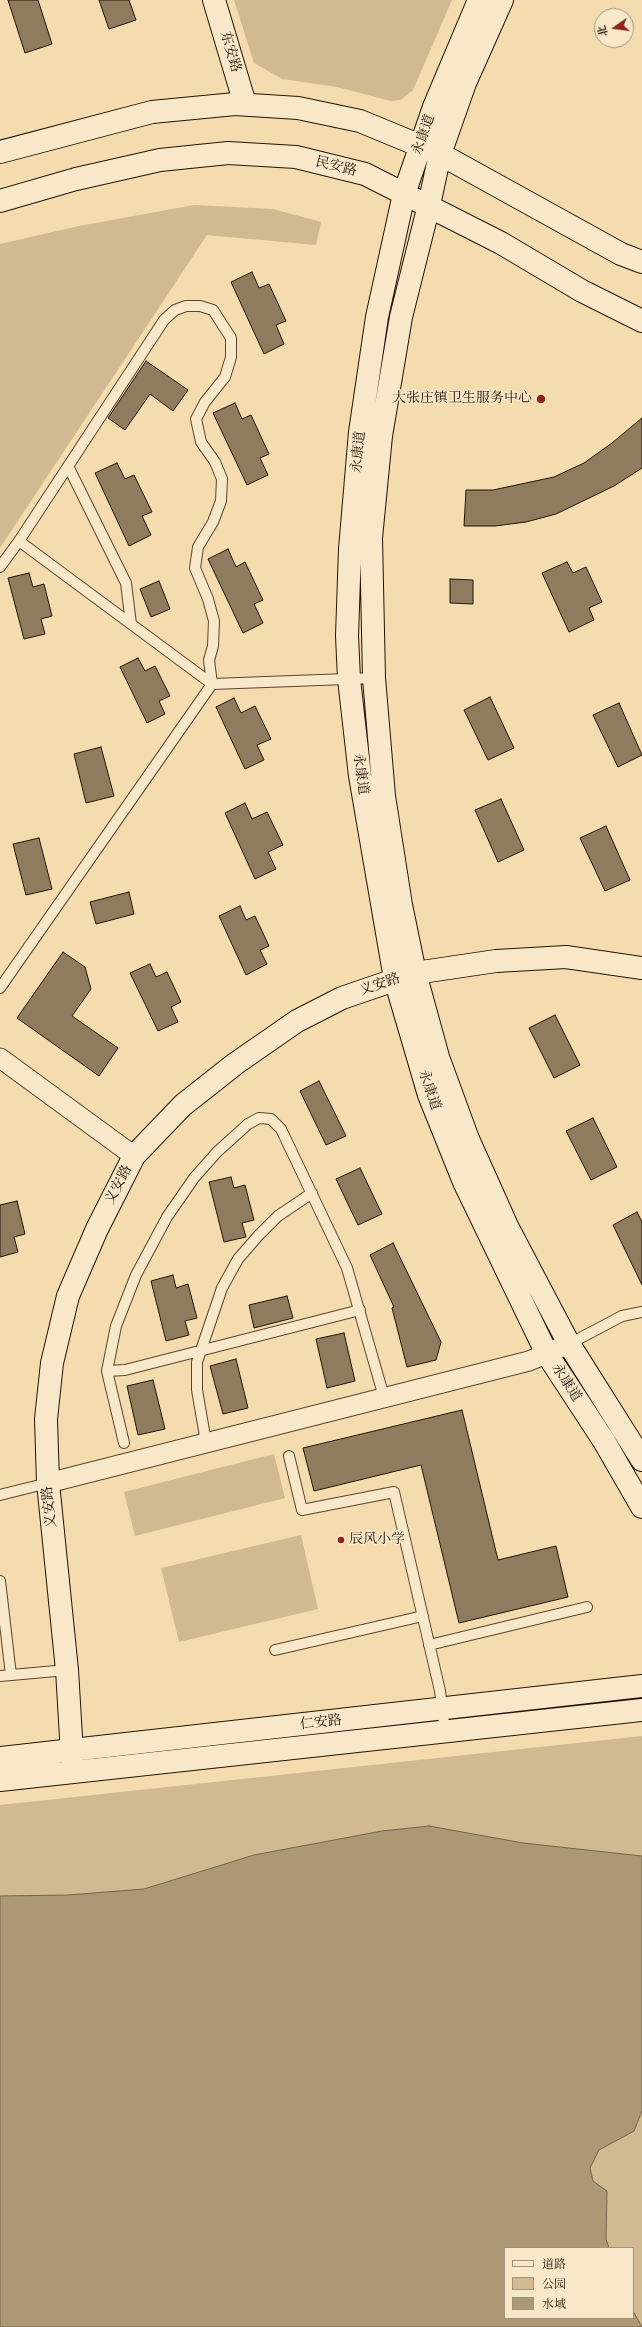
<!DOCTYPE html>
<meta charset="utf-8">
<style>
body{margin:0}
#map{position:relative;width:642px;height:2327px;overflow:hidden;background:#f5dcae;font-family:"Libre Bodoni","Noto Serif SC",serif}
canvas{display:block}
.legend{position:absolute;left:504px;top:2247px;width:130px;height:72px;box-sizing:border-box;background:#f8e8ca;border:1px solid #a2947c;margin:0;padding:5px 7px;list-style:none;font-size:12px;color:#211508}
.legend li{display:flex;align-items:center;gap:8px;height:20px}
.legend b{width:20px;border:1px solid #a2947c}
.north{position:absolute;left:594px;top:8px;width:40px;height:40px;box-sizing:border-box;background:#f8e8ca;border:1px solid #a2947c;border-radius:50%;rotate:256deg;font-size:11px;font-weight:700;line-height:16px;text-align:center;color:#211508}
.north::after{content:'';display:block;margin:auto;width:14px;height:18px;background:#8f2418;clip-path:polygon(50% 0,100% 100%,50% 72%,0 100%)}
</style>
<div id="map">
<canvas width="642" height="2327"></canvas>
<ul class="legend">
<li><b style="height:5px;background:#f8e8ca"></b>道路</li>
<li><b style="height:11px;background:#d1ba92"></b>公园</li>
<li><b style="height:11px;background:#ad9876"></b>水域</li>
</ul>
<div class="north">北</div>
</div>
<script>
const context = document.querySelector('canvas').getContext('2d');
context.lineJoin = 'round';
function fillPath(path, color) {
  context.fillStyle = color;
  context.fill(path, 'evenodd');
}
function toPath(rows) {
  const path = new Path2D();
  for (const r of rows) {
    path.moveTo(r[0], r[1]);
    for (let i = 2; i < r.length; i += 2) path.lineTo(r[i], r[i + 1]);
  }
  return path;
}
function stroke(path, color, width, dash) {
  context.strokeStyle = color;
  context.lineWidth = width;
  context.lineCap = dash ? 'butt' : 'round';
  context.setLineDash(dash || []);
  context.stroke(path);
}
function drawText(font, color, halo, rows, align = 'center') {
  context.font = font + ' "Libre Bodoni","Noto Serif SC",serif';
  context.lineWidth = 3;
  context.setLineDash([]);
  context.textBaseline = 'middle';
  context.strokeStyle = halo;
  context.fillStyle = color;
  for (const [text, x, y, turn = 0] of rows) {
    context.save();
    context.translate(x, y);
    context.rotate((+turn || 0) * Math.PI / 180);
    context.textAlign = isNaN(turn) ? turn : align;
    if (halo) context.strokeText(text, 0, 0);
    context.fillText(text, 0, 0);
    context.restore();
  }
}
fillPath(toPath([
 [234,0,452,0,413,90,401,100,391,101,337,87,282,79,254,63],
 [194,205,273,209,321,222,316,245,207,235,0,548,0,244,79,226],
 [274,1454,285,1498,135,1536,124,1492],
 [301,1535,318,1609,179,1642,161,1568],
 [642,1736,642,2327,0,2327,0,1805],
 [505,2248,633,2248,633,2318,505,2318]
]), '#d1ba92');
const water = toPath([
 [429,1826,523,1843,642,1856,642,2111,634,2131,599,2150,590,2168,593,2181,607,2191,606,2239,609,2248,505,2248,505,2318,633,2318,633,2311,642,2327,0,2327,0,1896,68,1895,144,1889,254,1855,382,1831,429,1826]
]);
fillPath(water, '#ad9876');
stroke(water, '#75644a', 1);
const building = toPath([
 [8,0,38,0,52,44,25,53,8,0],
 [99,0,129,0,136,20,109,29,99,0],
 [252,272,259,288,269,284,286,321,276,325,284,344,264,354,231,282,252,272],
 [146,361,188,390,173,411,150,394,125,430,108,418,146,361],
 [235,403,242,419,251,415,269,454,260,458,268,475,247,485,213,413,235,403],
 [642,418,642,468,614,486,556,514,526,522,495,526,464,526,466,490,493,490,554,477,584,463,612,443,642,418],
 [117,463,125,479,134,475,152,512,142,516,151,535,129,546,95,473,117,463],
 [228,549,236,567,245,562,263,600,254,604,263,623,243,633,208,559,228,549],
 [567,562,573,573,586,567,602,602,589,608,594,620,569,632,542,573,567,562],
 [29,573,33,587,44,584,52,616,41,619,45,634,24,639,8,578,29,573],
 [450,579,473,580,473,604,450,603,450,579],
 [159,581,170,609,151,617,140,589,159,581],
 [138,658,145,671,155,666,170,696,159,701,165,714,147,723,120,667,138,658],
 [490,697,514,748,488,760,464,710,490,697],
 [234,698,241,713,255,706,271,739,257,745,264,760,245,769,216,707,234,698],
 [619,703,642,755,618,767,593,715,619,703],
 [101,747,114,796,86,803,74,754,101,747],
 [501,799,524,850,498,862,475,810,501,799],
 [245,803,252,819,267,812,283,845,268,852,276,869,255,879,225,813,245,803],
 [606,826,630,880,605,891,580,838,606,826],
 [39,838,52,889,26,895,13,844,39,838],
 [129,892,134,914,96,924,90,902,129,892],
 [240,906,246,920,255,916,269,946,260,950,267,964,246,975,219,916,240,906],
 [63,952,85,967,91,989,72,1016,118,1048,99,1076,17,1018,63,952],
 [150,964,156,977,167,972,181,1002,171,1007,178,1022,158,1031,130,973,150,964],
 [555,1015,580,1065,554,1078,529,1028,555,1015],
 [319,1081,346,1136,326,1145,300,1091,319,1081],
 [593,1118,617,1167,591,1180,566,1131,593,1118],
 [360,1168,382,1214,358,1225,336,1179,360,1168],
 [231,1177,234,1188,245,1185,254,1220,242,1223,246,1237,224,1242,209,1182,231,1177],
 [17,1201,25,1234,14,1237,18,1252,0,1257,0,1205,17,1201],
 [637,1212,642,1222,642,1285,613,1225,637,1212],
 [393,1243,441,1342,436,1360,407,1367,392,1308,394,1307,370,1255,393,1243],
 [173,1275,176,1288,188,1284,197,1318,185,1321,189,1335,166,1341,151,1281,173,1275],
 [287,1296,293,1318,254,1328,249,1305,287,1296],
 [344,1333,355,1381,327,1388,316,1339,344,1333],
 [236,1359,248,1408,223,1414,210,1366,236,1359],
 [153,1380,165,1429,138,1435,127,1386,153,1380],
 [462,1410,498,1560,556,1546,568,1597,459,1623,421,1465,314,1491,303,1448,462,1410]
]);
fillPath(building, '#8f7c5e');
stroke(building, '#211508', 1);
const lane = toPath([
 [68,466,126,583,131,624],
 [19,541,164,320,175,310,186,306,200,306,213,310,231,338,231,357,225,377,205,402,196,419,201,442,215,462,222,479,221,501,213,522,198,547,195,568,208,599,214,621,213,646,209,660,212,684,374,678],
 [0,567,19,541,212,684,0,988],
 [569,1344,622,1316,642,1312],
 [107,1371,125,1370,360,1310],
 [206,1442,197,1390,197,1362,222,1288,238,1259,258,1236,278,1216,312,1193],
 [124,1443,107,1371,116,1326,136,1275,167,1217,194,1178,217,1152,248,1124,259,1118,271,1119,281,1129,347,1268,384,1397],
 [289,1456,302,1510,394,1492,440,1691,445,1732],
 [0,1495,48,1483],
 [0,1581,11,1675],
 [429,1645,587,1607],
 [275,1650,423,1616],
 [0,1676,67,1670]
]);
const street = toPath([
 [0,1058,134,1156],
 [48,1483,529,1361,569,1344]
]);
const secondary = toPath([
 [214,0,245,104],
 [479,0,434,107,404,194,377,317,360,432,350,549,347,636,349,679,360,776,395,979,429,1095,464,1182,547,1354,604,1441,642,1507],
 [502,0,465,83,440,154,429,205,401,317,381,436,371,538,374,678,384,796,401,905,415,973,438,1057,468,1139,507,1226,569,1344,642,1460],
 [0,152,152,112,235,104,298,108,360,121,440,154,621,254,642,262],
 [0,201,76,179,160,160,228,153,296,157,365,174,501,243,582,291,642,321],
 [0,1758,642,1686],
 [73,1771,67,1670,48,1483,46,1419,52,1363,68,1296,97,1229,134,1156,183,1105,235,1064,297,1021,342,998,415,973,496,961,566,957,642,968],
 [0,1780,642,1710]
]);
stroke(lane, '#564732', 12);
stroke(street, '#564732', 21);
stroke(secondary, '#211508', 24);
stroke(lane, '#f8e8ca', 10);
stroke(street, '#f8e8ca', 19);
stroke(secondary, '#f8e8ca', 22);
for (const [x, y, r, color] of [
 [541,399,5,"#8f2418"],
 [341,1540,4,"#8f2418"]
]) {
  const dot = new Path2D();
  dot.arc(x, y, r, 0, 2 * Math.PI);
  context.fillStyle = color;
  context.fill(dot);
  stroke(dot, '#f8e8ca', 1.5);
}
drawText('14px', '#211508', '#f8e8ca', [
 ["东安路",230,52,74],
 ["永康道",424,135,-71],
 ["民安路",336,167,14],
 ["永康道",359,452,-84],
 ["永康道",360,774,82],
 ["义安路",380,985,-19],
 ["永康道",429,1090,71],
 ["义安路",119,1185,-63],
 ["永康道",566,1383,57],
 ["义安路",50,1507,-96],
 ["仁安路",321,1723,-6]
]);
drawText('14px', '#211508', '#f8e8ca', [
 ["大张庄镇卫生服务中心",532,399],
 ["辰风小学",349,1540,"left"]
], 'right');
</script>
